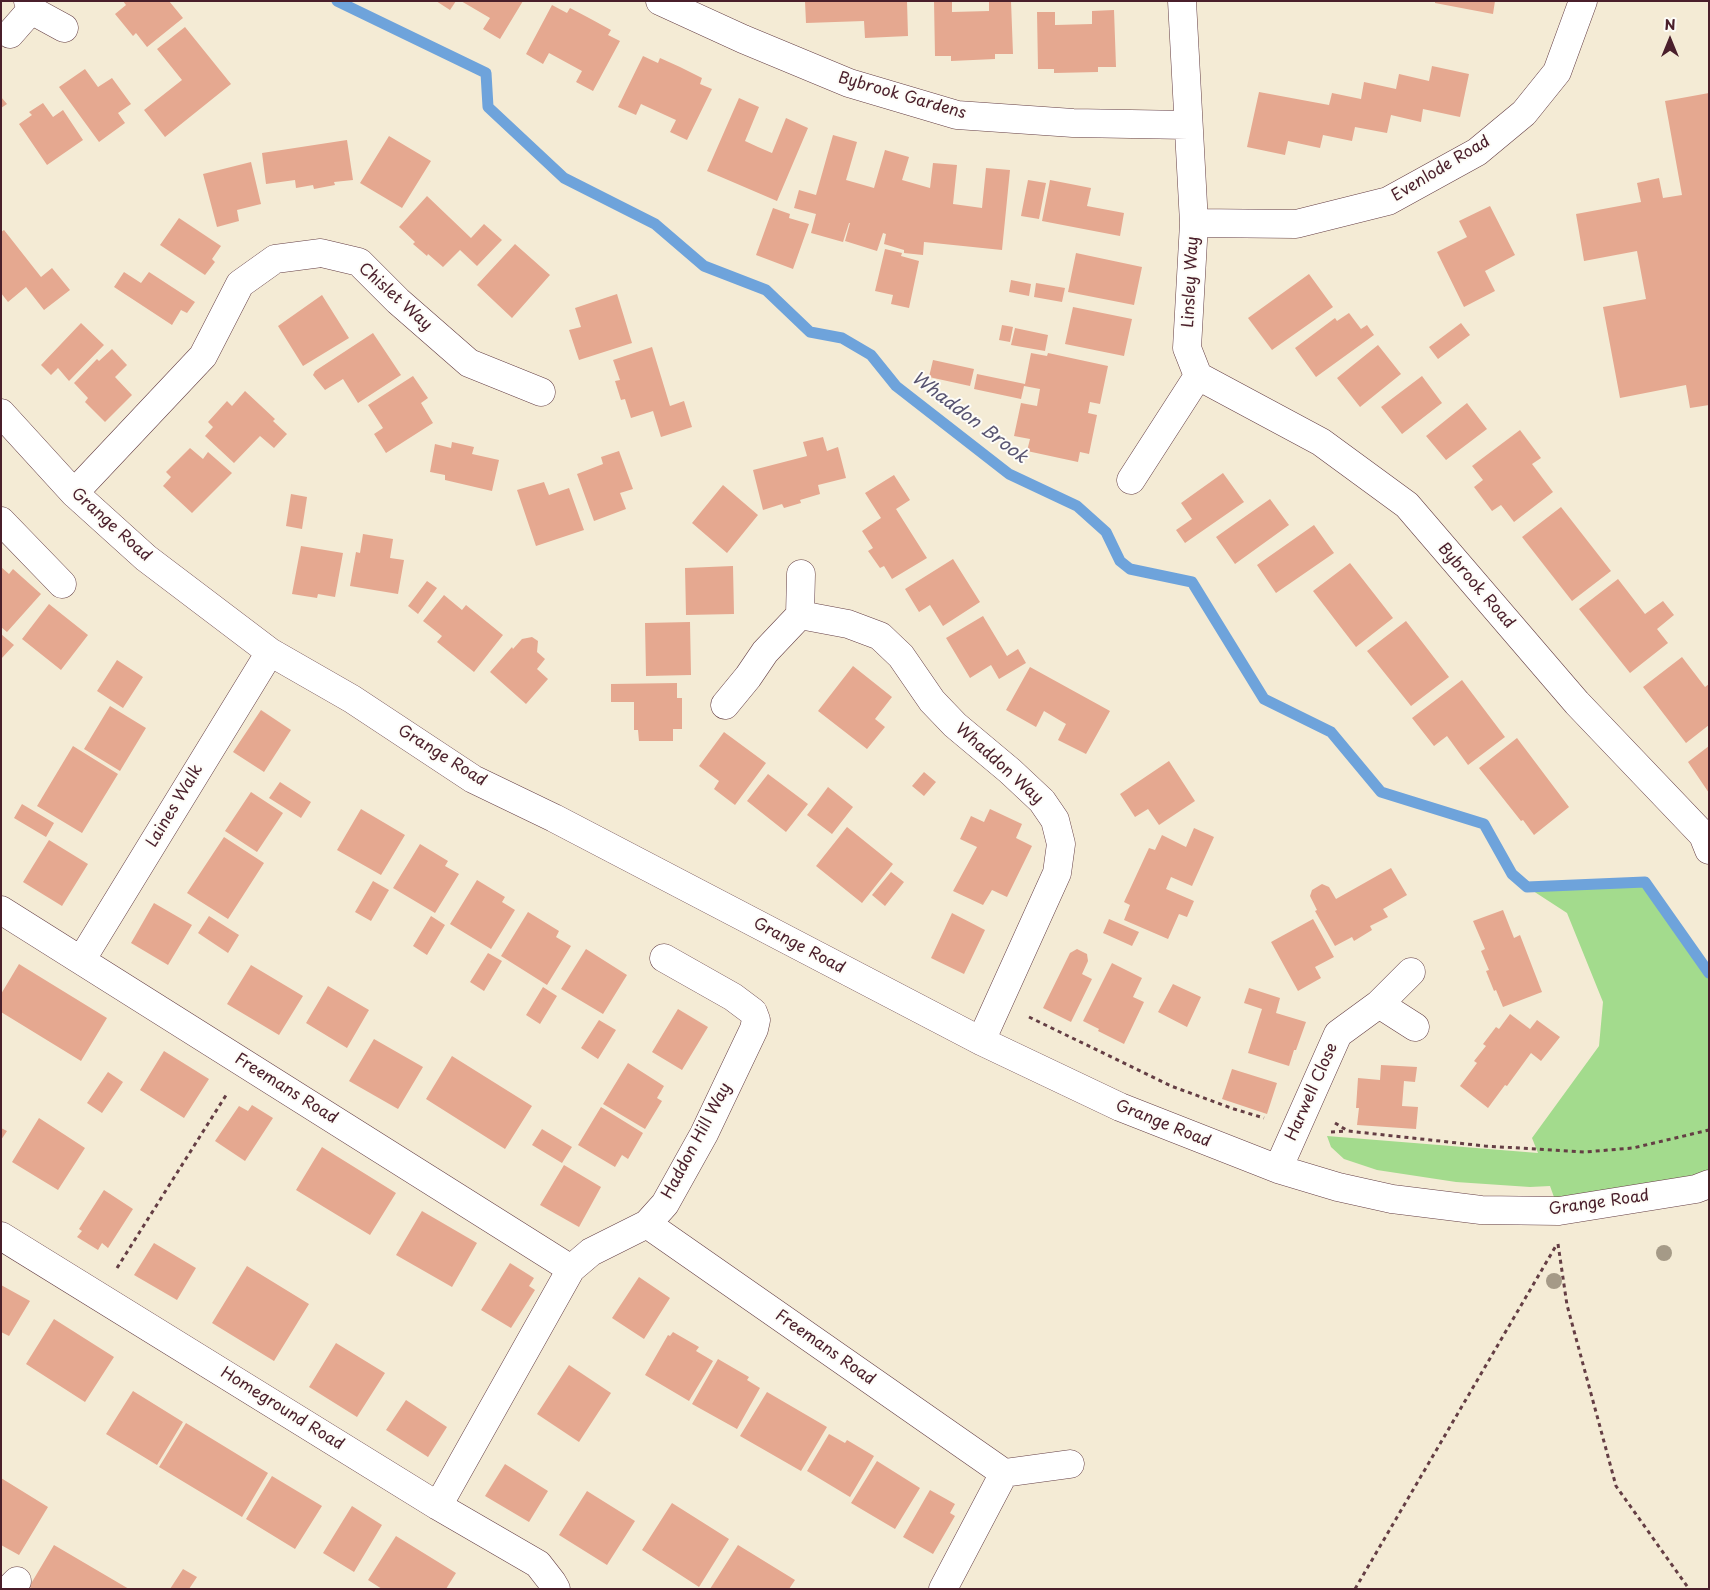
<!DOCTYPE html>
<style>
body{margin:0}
#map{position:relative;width:1710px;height:1590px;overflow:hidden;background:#f4ebd5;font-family:"Playpen Sans",sans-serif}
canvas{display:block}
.frame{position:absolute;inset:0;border:2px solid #4a1f2b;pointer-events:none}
.north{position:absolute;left:1645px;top:15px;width:50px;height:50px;-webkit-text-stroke:4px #fdfcf7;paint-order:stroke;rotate:0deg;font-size:14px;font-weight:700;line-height:20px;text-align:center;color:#4a1f2b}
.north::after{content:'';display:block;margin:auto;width:18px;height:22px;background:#4a1f2b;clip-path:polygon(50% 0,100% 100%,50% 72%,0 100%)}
</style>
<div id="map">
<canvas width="1710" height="1590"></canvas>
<div class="frame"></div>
<div class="north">N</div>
</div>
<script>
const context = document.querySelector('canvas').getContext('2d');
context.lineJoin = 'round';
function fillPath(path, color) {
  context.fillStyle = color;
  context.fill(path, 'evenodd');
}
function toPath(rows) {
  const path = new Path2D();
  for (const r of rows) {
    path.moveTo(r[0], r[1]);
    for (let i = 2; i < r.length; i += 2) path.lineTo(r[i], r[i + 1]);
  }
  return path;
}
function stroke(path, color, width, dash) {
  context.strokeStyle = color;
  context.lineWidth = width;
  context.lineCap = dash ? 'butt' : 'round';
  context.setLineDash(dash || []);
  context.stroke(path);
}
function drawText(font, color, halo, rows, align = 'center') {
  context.font = font + ' "Playpen Sans",sans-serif';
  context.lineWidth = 4;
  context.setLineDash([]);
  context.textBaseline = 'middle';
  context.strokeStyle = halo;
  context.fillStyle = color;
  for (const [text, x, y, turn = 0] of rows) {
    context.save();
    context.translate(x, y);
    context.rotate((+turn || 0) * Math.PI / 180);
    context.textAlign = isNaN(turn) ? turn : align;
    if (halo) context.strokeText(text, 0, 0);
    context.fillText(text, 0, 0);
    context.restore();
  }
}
fillPath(toPath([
 [1645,882,1709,973,1709,1184,1559,1211,1550,1186,1530,1187,1456,1182,1377,1170,1344,1159,1331,1147,1327,1136,1538,1153,1532,1138,1599,1046,1603,1002,1567,913,1527,887]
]), '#a3db8d');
stroke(toPath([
 [337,1,486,73,488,107,564,178,655,224,704,266,766,290,810,332,842,338,871,355,896,386,1009,474,1077,506,1106,532,1120,561,1130,569,1192,582,1264,699,1331,732,1381,792,1484,824,1512,874,1527,887,1645,882,1709,973]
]), '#6ea3db', 11);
fillPath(toPath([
 [123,1,169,1,183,18,147,47,136,33,133,36,115,14,126,5],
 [436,1,456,1,450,10],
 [461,1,523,1,500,39,483,29,490,18],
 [805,1,907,1,908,36,865,38,864,21,806,23],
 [934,1,952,1,952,12,989,11,989,1,1011,1,1013,54,995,54,995,59,951,61,951,56,935,56],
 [1435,1,1495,1,1493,14,1435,3],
 [552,5,567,13,570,8,589,18,611,30,608,35,620,41,593,91,576,82,582,71,549,53,543,64,526,54],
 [1114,10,1116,67,1098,67,1098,72,1054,73,1054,69,1038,69,1037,12,1055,12,1055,25,1092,24,1092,11],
 [185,27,231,84,165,137,144,110,182,80,157,49],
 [643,56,658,63,660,58,680,67,702,78,700,84,712,89,687,140,670,132,676,120,641,104,636,115,618,107],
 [1432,66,1469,74,1460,117,1423,109,1421,122,1391,115,1387,133,1355,127,1352,141,1323,135,1320,148,1288,141,1285,155,1247,147,1259,92,1329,105,1332,93,1361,99,1364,82,1396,89,1399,74,1429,81],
 [85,69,98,87,112,78,131,104,118,113,125,123,99,142,59,87],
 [1709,93,1709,405,1690,408,1686,385,1620,398,1603,307,1646,299,1637,251,1584,261,1576,214,1641,202,1637,183,1659,178,1663,198,1682,195,1665,101],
 [1,97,7,104,1,108],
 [739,98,759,107,745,141,758,147,772,153,786,118,808,128,777,201,707,171],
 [43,103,53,117,63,110,83,140,47,165,19,124,32,115,29,112],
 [833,135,857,142,846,180,874,188,885,150,909,157,902,180,930,188,933,163,957,165,953,204,982,208,986,168,1010,170,1002,250,924,242,923,255,904,253,904,250,884,244,886,234,883,233,877,251,845,241,850,223,849,223,843,242,811,233,816,214,794,208,799,190,816,195],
 [389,136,431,161,402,208,360,183],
 [347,140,353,180,334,182,335,185,314,189,313,185,296,188,295,180,266,184,262,153],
 [251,162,261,204,237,210,239,221,217,227,203,174],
 [1028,180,1046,183,1039,219,1021,216],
 [1050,180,1091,188,1087,206,1124,213,1120,236,1042,221],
 [427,196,471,238,484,224,502,240,477,266,460,250,443,267,428,254,427,256,413,244,415,242,399,227],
 [1490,206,1515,255,1485,271,1495,291,1464,307,1437,252,1467,237,1459,221],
 [773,208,790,214,789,218,809,224,793,269,756,255],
 [179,218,221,246,212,259,215,262,205,275,160,245],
 [4,230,41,277,52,268,70,290,44,310,26,287,8,302,1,293,1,232],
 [515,244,550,275,512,318,477,285],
 [885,249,902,253,901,256,919,261,909,308,891,304,893,295,875,291],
 [1076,253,1142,267,1134,305,1068,292],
 [124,272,141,283,149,272,195,302,187,313,181,310,172,325,114,287],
 [1309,274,1333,307,1272,350,1248,318],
 [1011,280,1031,284,1029,296,1009,292],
 [1036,283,1065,288,1062,302,1034,297],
 [617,294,632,343,579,360,569,330,581,327,575,308],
 [322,295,349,338,303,366,278,326],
 [1073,307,1132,319,1124,356,1065,344],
 [1349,313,1361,329,1367,325,1374,335,1316,377,1295,348,1335,318,1337,321],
 [81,323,104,345,69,381,58,368,51,375,41,365],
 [1461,323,1470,335,1438,359,1429,347],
 [1002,325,1013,327,1010,342,999,340],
 [1015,328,1048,335,1045,351,1011,345],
 [373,333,401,375,358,403,343,379,325,390,313,375,315,371],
 [1378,345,1401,374,1360,407,1337,378],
 [652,347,670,406,684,401,692,427,661,437,653,411,631,418,625,399,621,400,615,381,620,380,613,360],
 [112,349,127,365,115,377,132,395,105,422,85,402,88,398,74,383,97,359,99,361],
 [1031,353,1047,356,1048,353,1108,366,1100,404,1090,402,1088,413,1097,415,1089,454,1080,452,1078,462,1027,451,1030,439,1014,436,1021,403,1037,406,1040,389,1024,386,1021,399,974,389,977,374,1025,384],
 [933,360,974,369,970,386,929,377],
 [413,376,428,398,421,403,433,423,386,453,374,434,383,428,368,405],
 [1422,376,1442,403,1402,434,1381,407],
 [245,391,275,419,273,421,287,434,274,448,260,436,234,463,205,436,213,427,208,422,227,401,232,406],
 [1467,403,1487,429,1446,460,1426,436],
 [1520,430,1541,458,1532,464,1553,492,1514,522,1501,505,1492,511,1474,487,1483,480,1472,466],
 [823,437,827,451,838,447,846,478,818,485,820,494,800,500,801,503,784,508,782,504,763,510,753,470,807,456,803,442],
 [452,442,474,447,472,454,499,460,492,491,445,480,445,475,430,472,435,444,451,448],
 [190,448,203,459,208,452,232,473,192,513,163,486,171,477,166,472],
 [619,451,633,489,620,493,626,509,594,521,577,474,603,464,601,457],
 [1223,473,1244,502,1185,543,1176,530,1192,519,1181,503],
 [894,475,910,500,896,509,927,558,892,579,884,566,880,568,868,551,873,548,862,531,881,518,865,493],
 [544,482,549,495,569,488,584,530,536,546,517,490],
 [723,485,758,515,727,553,692,523],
 [291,494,307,497,302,529,286,526],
 [1270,499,1289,525,1235,564,1216,537],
 [1561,507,1611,571,1572,601,1522,537],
 [1314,525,1334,553,1276,593,1257,565],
 [363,534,393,539,390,558,404,560,398,594,350,586,356,552,360,553],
 [301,546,343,553,335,597,318,594,317,598,292,594],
 [953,559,980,602,943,626,930,605,919,612,905,589],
 [1350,563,1393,618,1356,647,1313,591],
 [733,566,734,614,686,615,685,568],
 [1,567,9,574,13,569,41,594,7,632,1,627],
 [1618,579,1645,614,1663,601,1674,615,1657,629,1668,643,1630,673,1579,609],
 [427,581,437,588,418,614,408,606],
 [444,595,462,610,466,605,503,635,474,672,437,642,442,636,423,621],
 [49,604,88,635,61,670,22,639],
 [983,616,1007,656,1018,649,1026,663,999,679,991,665,970,678,946,638],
 [1406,621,1449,677,1411,706,1367,651],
 [690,622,691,675,646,676,645,623],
 [1,634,14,645,1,659],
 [532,637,538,641,537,652,545,659,537,669,548,679,526,704,490,672,512,647,513,649,522,639],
 [1682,657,1705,687,1709,684,1709,725,1686,743,1643,687],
 [117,660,143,677,123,708,97,691],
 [853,666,892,697,875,719,885,727,867,749,818,711],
 [1030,667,1110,711,1086,754,1058,740,1066,724,1044,711,1036,727,1006,710],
 [1462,680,1505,737,1468,765,1447,736,1434,746,1412,718],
 [677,683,677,698,682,698,682,729,673,729,673,741,639,741,638,730,634,730,634,702,611,702,611,684],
 [110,706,146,728,120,771,84,749],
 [261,710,291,730,264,772,233,752],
 [724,732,766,763,735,805,714,789,719,781,699,766],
 [1517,738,1569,807,1534,835,1523,820,1521,821,1479,768],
 [73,746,118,774,82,833,37,806],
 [1709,746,1709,793,1688,762],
 [1169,761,1195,801,1159,825,1148,809,1135,817,1120,794],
 [924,772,936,782,924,796,912,786],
 [768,774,808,804,786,832,747,801],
 [280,782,311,802,301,818,269,798],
 [828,787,853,807,832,834,807,815],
 [251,792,283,813,257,852,225,831],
 [22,804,54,823,46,837,14,818],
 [361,809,405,835,381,875,337,850],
 [990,809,1022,824,1016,838,1032,846,1007,897,992,890,983,905,953,891,977,847,960,839,971,816,984,822],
 [847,827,893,864,862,903,816,866],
 [1194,828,1214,837,1192,886,1171,877,1166,889,1194,901,1187,917,1179,914,1168,939,1124,920,1130,905,1124,902,1149,848,1155,850,1162,835,1186,847],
 [224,837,264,863,228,919,187,893],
 [49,840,88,864,62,906,23,882],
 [420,844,448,861,445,866,459,874,435,913,393,888],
 [1391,868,1407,895,1383,909,1388,917,1370,926,1372,930,1354,941,1352,937,1335,946,1315,911,1317,910,1310,896,1312,890,1322,884,1329,887,1336,899],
 [891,872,904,882,885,906,872,895],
 [477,880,505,897,502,902,515,910,491,949,450,924],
 [373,881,389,890,371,921,355,912],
 [154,903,192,925,168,965,131,943],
 [1503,910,1514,938,1520,935,1542,992,1503,1007,1496,990,1494,991,1486,971,1489,970,1481,951,1485,949,1473,921],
 [528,912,559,931,556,937,571,946,547,985,501,956],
 [952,913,985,930,964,974,931,958],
 [209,916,239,935,228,953,198,933],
 [431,916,445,925,427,955,413,946],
 [1109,919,1139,932,1132,946,1103,933],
 [1313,919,1334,957,1315,967,1321,978,1298,991,1271,942],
 [586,949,627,975,603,1014,561,989],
 [1077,949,1087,954,1088,961,1082,974,1092,979,1071,1022,1043,1008,1070,953],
 [488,953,502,961,484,991,470,982],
 [1112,963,1142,978,1133,997,1144,1002,1124,1044,1098,1031,1099,1029,1083,1021],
 [19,964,107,1018,81,1061,1,1012,1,994],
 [251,965,303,996,279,1035,227,1004],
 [1173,984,1201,997,1187,1027,1158,1012],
 [328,986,369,1010,347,1048,306,1023],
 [543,987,557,996,540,1024,526,1015],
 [1249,988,1280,998,1276,1013,1306,1022,1296,1050,1294,1050,1289,1066,1248,1053,1262,1009,1244,1003],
 [678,1009,708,1027,682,1070,652,1052],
 [1510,1014,1530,1029,1537,1020,1560,1037,1541,1061,1531,1053,1507,1086,1505,1085,1488,1108,1460,1086,1477,1063,1474,1061,1486,1046,1483,1044,1496,1027,1499,1029],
 [599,1020,616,1030,598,1059,581,1048],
 [374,1039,423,1067,398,1109,349,1081],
 [164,1051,209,1079,184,1118,140,1090],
 [452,1056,532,1106,505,1149,426,1099],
 [628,1063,664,1086,657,1098,662,1101,645,1129,603,1104],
 [1381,1065,1417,1067,1415,1082,1404,1081,1402,1106,1418,1107,1416,1129,1357,1125,1359,1108,1356,1108,1358,1078,1380,1080],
 [1232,1069,1277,1083,1267,1114,1222,1099],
 [108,1072,123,1082,102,1113,87,1103],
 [252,1105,273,1118,245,1161,215,1141,239,1106,248,1111],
 [601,1107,643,1133,628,1159,622,1155,615,1167,578,1145],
 [39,1118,85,1148,58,1190,12,1162],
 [1,1128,7,1131,1,1140],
 [542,1129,572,1147,562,1163,532,1145],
 [322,1147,396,1193,370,1235,296,1190],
 [564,1165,601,1187,579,1227,540,1205],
 [104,1190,133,1209,108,1248,102,1243,98,1250,77,1237,82,1231,79,1229],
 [422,1211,477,1243,452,1287,396,1255],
 [154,1243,196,1268,177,1300,134,1275],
 [510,1263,534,1278,529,1286,535,1290,511,1328,481,1310],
 [247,1266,309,1304,274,1361,212,1323],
 [639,1277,670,1298,644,1339,612,1318],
 [1,1285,30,1301,9,1336,1,1332],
 [54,1319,114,1357,85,1402,26,1364],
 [673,1332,699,1347,696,1351,713,1361,689,1401,645,1375,668,1335,670,1336],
 [336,1343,385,1373,357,1417,309,1387],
 [718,1359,749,1377,747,1380,760,1388,737,1429,692,1404],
 [569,1365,611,1393,579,1442,537,1414],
 [133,1391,183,1422,157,1465,106,1434],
 [767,1392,827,1427,801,1471,740,1436],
 [406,1400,447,1427,428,1457,386,1430],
 [186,1423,268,1473,242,1517,159,1467],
 [829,1434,845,1443,847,1440,874,1456,850,1497,807,1471],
 [877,1461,920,1488,895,1529,851,1503],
 [505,1464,548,1491,529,1522,485,1496],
 [272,1476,322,1506,295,1549,246,1519],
 [1,1478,48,1507,19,1555,1,1545],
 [930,1490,955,1504,950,1513,955,1516,933,1554,903,1537],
 [587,1491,635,1521,607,1565,559,1535],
 [672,1503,729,1539,699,1587,642,1550],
 [352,1506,382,1525,354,1572,323,1553],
 [396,1536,456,1573,446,1589,382,1589,368,1580],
 [54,1545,100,1572,129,1589,33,1589,29,1587],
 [738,1545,795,1580,789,1589,710,1589],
 [183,1569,197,1577,189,1589,170,1589]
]), '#e5a890');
const minor = toPath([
 [28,1,31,10,64,28],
 [660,1,743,39,849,83,957,115,1073,123,1188,125],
 [10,34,31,10],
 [1194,223,1296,224,1388,201,1477,152,1524,113,1557,72,1583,1],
 [1198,376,1321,442,1407,505,1577,703,1703,835,1709,850],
 [1,413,74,493,146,558,270,652,352,699,473,779,554,818,981,1041,1120,1107,1278,1169,1338,1187,1392,1199,1481,1210,1559,1211,1696,1189,1709,1184],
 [1131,480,1198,376,1187,348,1194,223,1182,1],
 [74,493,203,356,240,284,275,259,321,253,359,262,398,301,469,363,541,392],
 [1,521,62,584],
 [800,615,848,624,880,636,901,656,932,701,955,725,1010,771,1042,801,1055,820,1061,844,1057,873,981,1041],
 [725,705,748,677,765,652,800,615,801,574],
 [1,910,571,1269],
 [82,959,270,652],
 [1379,1004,1415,1027],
 [1278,1169,1338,1034,1379,1004,1411,972],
 [647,1224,1004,1473],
 [1,1236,438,1506,538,1564,552,1582,556,1589],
 [438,1506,571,1269,591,1252,647,1224,665,1204,704,1134,754,1029,756,1020,753,1012,733,997,664,958],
 [9,1589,17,1581],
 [943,1589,1004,1473,1070,1464]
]);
stroke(minor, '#643e44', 29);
stroke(toPath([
 [1029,1017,1171,1086,1234,1109,1264,1118],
 [1335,1123,1348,1131,1485,1146,1585,1152,1633,1148,1709,1130],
 [1331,1132,1347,1131],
 [1558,1244,1567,1305,1616,1486,1689,1589],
 [117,1268,228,1092],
 [1355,1589,1557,1244]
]), '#643e44', 3, [4, 4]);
stroke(minor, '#fff', 28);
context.fillStyle = '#a59a87';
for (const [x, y] of [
 [1664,1253],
 [1554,1281]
]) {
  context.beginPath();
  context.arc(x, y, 8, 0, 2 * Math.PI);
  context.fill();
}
drawText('16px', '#4a1f2b', '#fdfcf7', [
 ["Bybrook Gardens",902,96,16],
 ["Evenlode Road",1441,169,-31],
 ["Linsley Way",1191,282,-87],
 ["Chislet Way",395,297,42],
 ["Grange Road",111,525,42],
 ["Bybrook Road",1476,586,49],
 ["Grange Road",442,756,32],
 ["Whaddon Way",999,764,42],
 ["Laines Walk",175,806,-59],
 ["Grange Road",799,946,28],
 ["Freemans Road",286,1089,32],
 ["Harwell Close",1312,1092,-66],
 ["Grange Road",1163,1124,22],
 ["Haddon Hill Way",697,1141,-62],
 ["Grange Road",1599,1203,-8],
 ["Freemans Road",825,1348,35],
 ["Homeground Road",282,1409,32]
]);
drawText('italic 18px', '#585471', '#fdfcf7', [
 ["Whaddon Brook",969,418,37]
]);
</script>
